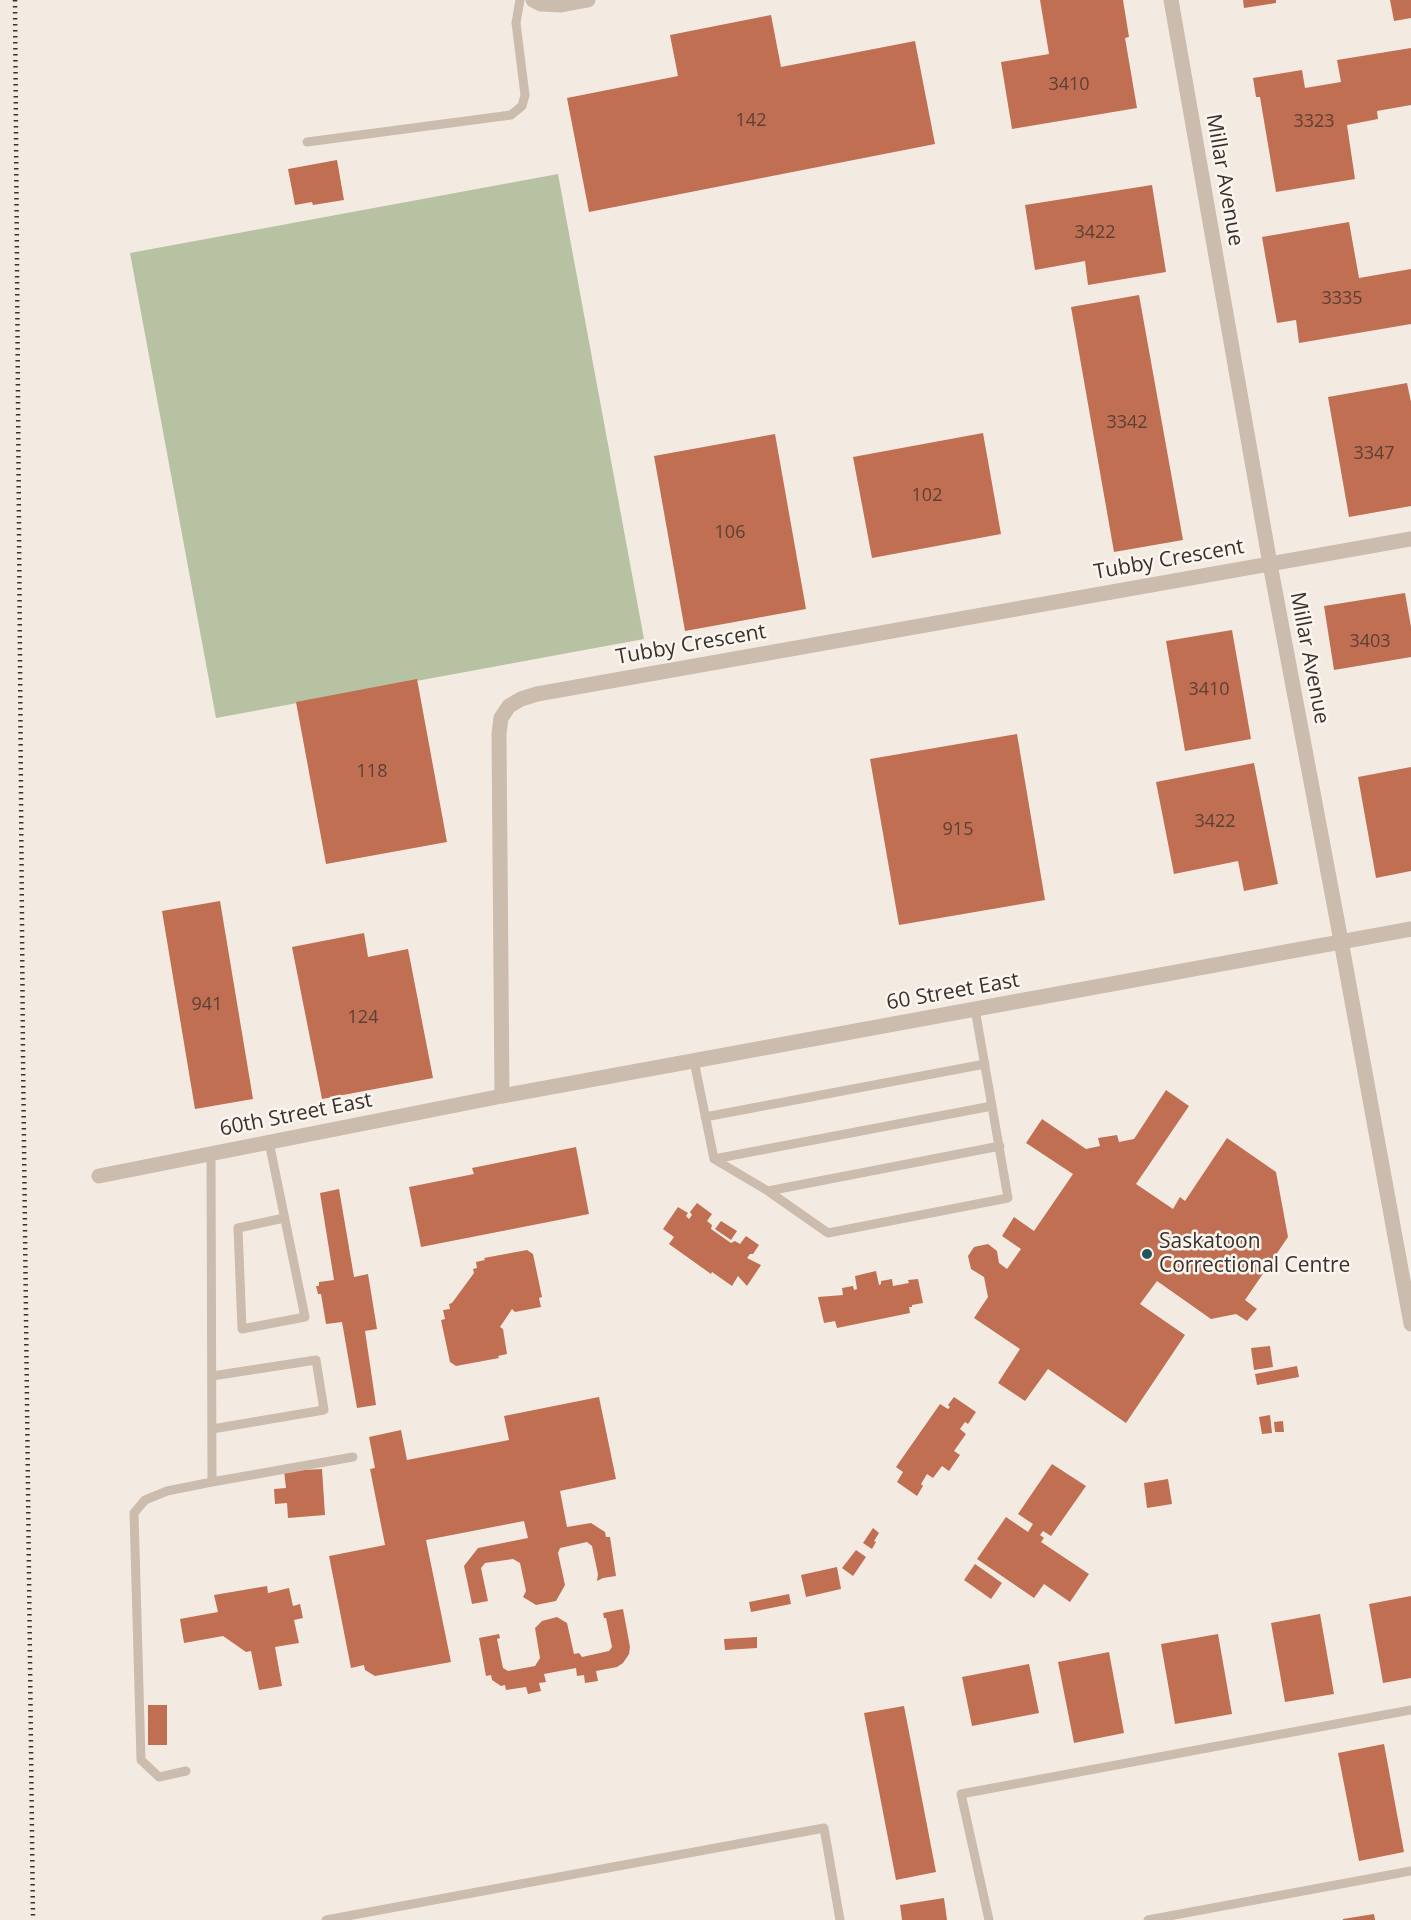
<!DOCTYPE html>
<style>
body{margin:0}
canvas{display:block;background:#f3ebe2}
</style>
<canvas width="1411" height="1920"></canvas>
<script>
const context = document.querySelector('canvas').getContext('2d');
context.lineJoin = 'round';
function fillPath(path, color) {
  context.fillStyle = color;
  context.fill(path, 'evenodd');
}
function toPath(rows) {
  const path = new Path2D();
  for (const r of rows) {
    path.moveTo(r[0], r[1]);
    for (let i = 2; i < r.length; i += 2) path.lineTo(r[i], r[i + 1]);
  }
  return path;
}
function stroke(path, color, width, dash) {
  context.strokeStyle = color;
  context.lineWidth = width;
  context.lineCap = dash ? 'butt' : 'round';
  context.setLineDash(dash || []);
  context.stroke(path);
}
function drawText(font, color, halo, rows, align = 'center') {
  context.font = font + ' "Open Sans",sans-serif';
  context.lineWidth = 5;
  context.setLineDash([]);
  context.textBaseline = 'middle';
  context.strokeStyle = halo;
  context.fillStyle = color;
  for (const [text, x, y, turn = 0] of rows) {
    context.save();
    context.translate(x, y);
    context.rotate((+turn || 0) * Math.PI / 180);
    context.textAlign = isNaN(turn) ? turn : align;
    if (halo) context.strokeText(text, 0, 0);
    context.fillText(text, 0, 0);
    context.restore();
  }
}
fillPath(toPath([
 [558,174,644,639,216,718,130,253]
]), '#b6c2a2');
fillPath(toPath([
 [1040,0,1123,0,1129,37,1125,38,1137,108,1012,129,1001,62,1049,54],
 [1243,0,1276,0,1276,3,1244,8],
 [1390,0,1411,0,1411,18,1394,21],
 [771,15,781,67,915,41,935,144,589,212,567,98,678,76,670,35],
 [1411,48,1411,105,1377,111,1378,119,1347,125,1355,179,1276,192,1260,97,1256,97,1253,78,1302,70,1305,88,1341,82,1337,60],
 [337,160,344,200,313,205,312,202,295,205,288,169],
 [1152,185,1166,272,1088,285,1085,261,1035,270,1025,205],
 [1349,222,1359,278,1411,269,1411,324,1299,343,1296,320,1277,323,1262,237],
 [1139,295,1183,540,1114,552,1071,307],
 [1407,383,1411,402,1411,506,1349,517,1328,397],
 [983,433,1001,534,872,558,853,457],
 [775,434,806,609,685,631,654,456],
 [1405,593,1411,627,1411,657,1334,670,1324,606],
 [1232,630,1251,739,1185,751,1166,641],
 [417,679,447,842,326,864,296,702],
 [1017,734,1045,900,899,925,870,759],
 [1254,763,1278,884,1244,891,1238,861,1174,874,1156,782],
 [1411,767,1411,871,1376,878,1358,777],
 [220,901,253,1099,195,1109,162,911],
 [364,933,368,957,408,949,433,1078,322,1099,292,947],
 [1166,1090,1189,1106,1136,1184,1173,1209,1180,1197,1185,1201,1227,1138,1276,1172,1288,1237,1245,1300,1257,1309,1247,1321,1236,1314,1211,1319,1157,1281,1140,1304,1185,1335,1126,1423,1048,1369,1025,1401,998,1383,1020,1349,974,1318,988,1297,984,1277,971,1269,968,1256,974,1247,988,1244,997,1251,999,1263,1007,1269,1021,1249,1002,1236,1014,1217,1034,1231,1073,1174,1026,1143,1042,1119,1086,1149,1100,1146,1098,1138,1117,1135,1119,1142,1134,1139],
 [576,1147,589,1214,421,1247,409,1187,474,1174,472,1168],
 [339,1189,354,1277,368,1274,377,1329,365,1331,376,1405,357,1408,342,1322,326,1324,321,1294,318,1294,316,1286,319,1286,319,1282,334,1280,320,1193],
 [697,1203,712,1214,707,1221,712,1225,711,1229,731,1243,735,1241,740,1244,746,1236,759,1245,753,1254,750,1254,747,1258,761,1265,747,1286,738,1276,732,1286,712,1272,711,1274,669,1244,674,1237,663,1229,678,1207,688,1213,686,1216,689,1219,692,1215,690,1212],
 [721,1221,737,1231,731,1240,715,1229],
 [527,1250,533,1254,542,1297,539,1298,541,1307,515,1312,512,1309,500,1327,503,1329,507,1354,498,1356,499,1358,456,1366,450,1362,441,1320,445,1319,443,1310,450,1309,449,1304,452,1303,474,1273,473,1269,477,1268,476,1262,485,1260,484,1258],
 [876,1271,879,1285,881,1284,881,1281,892,1279,893,1286,909,1283,908,1280,918,1279,923,1303,912,1305,912,1307,909,1307,910,1313,837,1328,835,1321,824,1323,818,1297,843,1295,842,1288,853,1286,854,1290,857,1289,855,1276],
 [1270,1346,1273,1367,1254,1370,1251,1348],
 [1297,1366,1299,1377,1257,1385,1255,1374],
 [599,1397,616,1479,560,1491,567,1527,591,1523,605,1532,606,1537,610,1537,616,1576,603,1578,597,1581,598,1574,592,1546,587,1542,560,1548,558,1553,565,1585,556,1601,536,1605,523,1597,526,1591,520,1563,513,1559,485,1563,481,1568,488,1601,472,1604,464,1566,478,1548,528,1538,524,1521,426,1540,451,1662,375,1676,365,1670,364,1665,351,1668,329,1556,385,1545,370,1469,375,1468,369,1437,401,1430,407,1460,509,1440,504,1416],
 [954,1397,976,1412,968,1424,965,1422,960,1429,966,1434,954,1451,960,1455,949,1471,942,1466,933,1478,927,1474,921,1484,923,1486,917,1496,897,1482,903,1472,896,1467,940,1404,948,1409,950,1407,948,1405],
 [1270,1415,1272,1433,1262,1434,1259,1417],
 [1283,1421,1284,1432,1275,1432,1274,1422],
 [1052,1464,1086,1486,1051,1536,1043,1531,1040,1535,1044,1538,1041,1542,1089,1574,1070,1602,1044,1584,1034,1598,977,1559,1006,1517,1028,1532,1033,1524,1018,1514],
 [322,1469,325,1515,288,1518,287,1503,275,1504,274,1489,286,1488,284,1471],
 [1168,1479,1172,1504,1147,1508,1144,1483],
 [873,1528,879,1533,874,1541,876,1542,872,1549,863,1543],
 [856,1550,866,1557,853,1576,842,1568],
 [975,1564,1002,1583,991,1599,964,1580],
 [837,1567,841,1589,806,1597,801,1575],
 [267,1586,268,1593,289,1588,293,1606,300,1604,303,1618,294,1620,299,1643,275,1647,282,1686,259,1690,251,1651,246,1652,223,1636,184,1643,180,1619,218,1612,214,1595],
 [789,1594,791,1604,751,1612,749,1602],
 [1411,1596,1411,1678,1383,1683,1369,1604],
 [623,1609,630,1647,629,1654,623,1663,617,1667,596,1671,598,1681,585,1683,584,1675,577,1676,576,1668,544,1674,546,1682,539,1683,541,1691,528,1694,526,1687,506,1690,505,1685,501,1686,492,1680,491,1675,486,1676,479,1638,499,1634,500,1638,497,1639,503,1668,508,1671,535,1666,540,1658,535,1628,542,1621,557,1617,567,1623,574,1654,579,1653,582,1657,609,1651,612,1647,606,1618,604,1618,603,1613],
 [1320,1614,1334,1694,1285,1702,1271,1623],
 [1218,1634,1232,1714,1175,1724,1161,1644],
 [757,1637,757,1648,725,1650,724,1639],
 [1109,1652,1124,1733,1074,1743,1058,1662],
 [1029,1664,1039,1713,972,1726,962,1677],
 [148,1705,167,1705,167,1745,148,1745],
 [904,1706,936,1872,896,1880,864,1713],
 [1384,1744,1404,1852,1359,1861,1338,1753],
 [944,1898,947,1920,902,1920,900,1905],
 [1374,1914,1375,1920,1343,1920,1343,1919]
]), '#c16f52');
stroke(toPath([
 [307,142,511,115,522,106,525,95,516,23,520,0],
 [694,1061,714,1159,768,1191,828,1233,1008,1198,975,1009],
 [705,1117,985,1064],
 [269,1142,305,1317,242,1329,238,1228,284,1218],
 [714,1159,992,1106],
 [768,1191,1000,1146],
 [212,1376,316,1360,324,1410,212,1429],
 [212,1482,353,1457],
 [186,1771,159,1777,141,1760,134,1513,145,1500,167,1491,212,1482,211,1154],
 [326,1920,824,1828,840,1920],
 [989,1920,961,1794,1411,1710],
 [1148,1920,1411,1871]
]), '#cbbcae', 9);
stroke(toPath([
 [533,0,541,4,561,5,588,0],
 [99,1176,502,1096,499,734,501,718,509,706,521,699,537,694,1411,539]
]), '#cbbcae', 15);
stroke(toPath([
 [1171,0,1270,564,1341,941,1411,1324],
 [502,1096,1411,929]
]), '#cbbcae', 15);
stroke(toPath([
 [15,0,23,1057,33,1920]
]), '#3a302c', 4.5, [1.5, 4.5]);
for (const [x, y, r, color] of [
 [1147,1254,6,"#22565a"]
]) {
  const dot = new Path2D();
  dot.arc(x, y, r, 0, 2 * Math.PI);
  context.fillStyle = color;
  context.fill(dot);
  stroke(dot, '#faf5ee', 2);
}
drawText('18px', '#5c4036', null, [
 ["3410",1069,85],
 ["142",751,121],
 ["3323",1314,122],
 ["3422",1095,233],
 ["3335",1342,299],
 ["3342",1127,423],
 ["3347",1374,454],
 ["102",927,496],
 ["106",730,533],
 ["3403",1370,642],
 ["3410",1209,690],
 ["118",372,772],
 ["3422",1215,822],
 ["915",958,830],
 ["941",207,1005],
 ["124",363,1018]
]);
drawText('21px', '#3a302c', '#faf5ee', [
 ["Millar Avenue",1224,180,80],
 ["Tubby Crescent",1169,560,-10],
 ["Tubby Crescent",691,645,-10],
 ["Millar Avenue",1309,658,79],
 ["60 Street East",953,992,-10],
 ["60th Street East",296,1115,-11]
]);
drawText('21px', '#3a302c', '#faf5ee', [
 ["Saskatoon",1159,1242],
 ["Correctional Centre",1159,1266]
], 'left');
</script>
